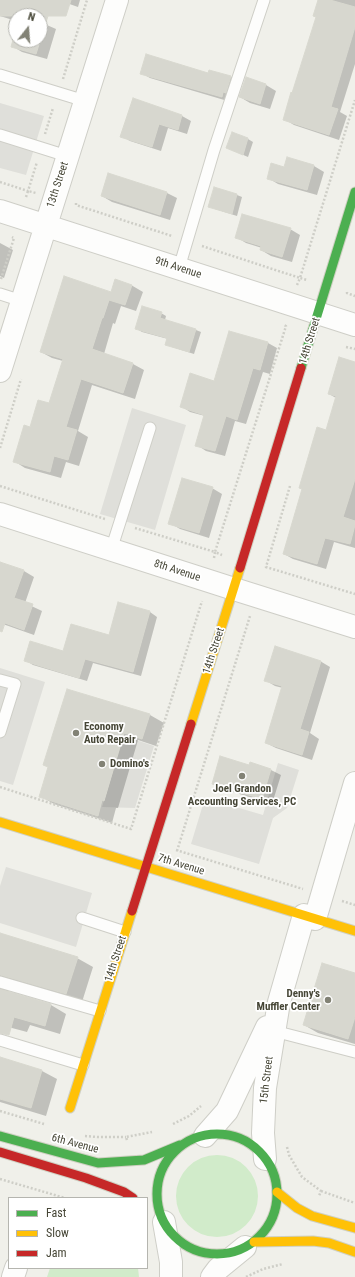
<!DOCTYPE html>
<style>
body{margin:0}
#map{position:relative;width:355px;height:1277px;overflow:hidden;background:#f0f0ea;font-family:"Roboto Condensed",sans-serif}
canvas{display:block}
.legend{position:absolute;left:8px;top:1197px;width:140px;height:72px;box-sizing:border-box;background:#fff;border:1px solid #b5b5af;margin:0;padding:5px 7px;list-style:none;font-size:12px;color:#464636}
.legend li{display:flex;align-items:center;gap:8px;height:20px}
.legend b{width:20px;border:1px solid #b5b5af}
.north{position:absolute;left:8px;top:8px;width:40px;height:40px;box-sizing:border-box;background:#fff;border:1px solid #b5b5af;border-radius:50%;rotate:17deg;font-size:11px;font-weight:700;line-height:16px;text-align:center;color:#464636}
.north::after{content:'';display:block;margin:auto;width:14px;height:18px;background:#828275;clip-path:polygon(50% 0,100% 100%,50% 72%,0 100%)}
</style>
<div id="map">
<canvas width="355" height="1277"></canvas>
<ul class="legend">
<li><b style="height:5px;background:#4caf50"></b>Fast</li>
<li><b style="height:5px;background:#ffc107"></b>Slow</li>
<li><b style="height:5px;background:#c62828"></b>Jam</li>
</ul>
<div class="north">N</div>
</div>
<script>
const context = document.querySelector('canvas').getContext('2d');
context.lineJoin = 'round';
function fillPath(path, color) {
  context.fillStyle = color;
  context.fill(path, 'evenodd');
}
function toPath(rows) {
  const path = new Path2D();
  for (const r of rows) {
    if (r.length === 3) {
      path.moveTo(r[0] + r[2], r[1]);
      path.arc(r[0], r[1], r[2], 0, 2 * Math.PI);
      continue;
    }
    path.moveTo(r[0], r[1]);
    for (let i = 2; i < r.length; i += 2) path.lineTo(r[i], r[i + 1]);
  }
  return path;
}
function stroke(path, color, width, dash) {
  context.strokeStyle = color;
  context.lineWidth = width;
  context.lineCap = dash ? 'butt' : 'round';
  context.setLineDash(dash || []);
  context.stroke(path);
}
function drawText(font, color, halo, rows, align = 'center') {
  context.font = font + ' "Roboto Condensed",sans-serif';
  context.lineWidth = 3.5;
  context.setLineDash([]);
  context.textBaseline = 'middle';
  context.strokeStyle = halo;
  context.fillStyle = color;
  for (const [text, x, y, turn = 0] of rows) {
    context.save();
    context.translate(x, y);
    context.rotate((+turn || 0) * Math.PI / 180);
    context.textAlign = isNaN(turn) ? turn : align;
    if (halo) context.strokeText(text, 0, 0);
    context.fillText(text, 0, 0);
    context.restore();
  }
}
fillPath(toPath([
 [217,1196,41],
 [50,1268,138,1268,139,1277,47,1277]
]), '#d1ebca');
fillPath(toPath([
 [0,103,44,116,26,175,0,168],
 [132,408,186,425,155,530,100,514],
 [0,668,45,682,13,785,0,781],
 [124,736,154,746,135,808,102,807],
 [278,763,299,770,287,808,273,818,259,864,191,844,205,798,263,815],
 [6,867,92,893,76,947,0,923,0,886]
]), '#dfdfda');
fillPath(toPath([
 [0,0,22,0,17,16,16,16,16,21,0,16],
 [58,0,80,0,78,7],
 [319,0,355,0,355,64,340,112,347,116,339,140,294,125,284,119,317,17],
 [40,22,56,29,47,59,22,52,12,46,16,33,16,40,40,40],
 [209,71,231,77,240,82,231,102,150,78,141,73,209,74],
 [247,79,266,85,276,91,270,109,250,103,240,97],
 [133,99,182,116,191,121,187,134,168,128,161,151,130,141,121,136],
 [248,139,253,142,248,157,227,148],
 [287,158,314,166,324,172,317,195,278,184,268,178,285,168],
 [109,174,167,193,177,198,170,220,112,202,102,196],
 [215,188,237,195,242,197,237,216,215,209,210,206],
 [290,229,300,235,292,262,271,256,261,250,262,248,246,243,236,237],
 [0,243,13,250,4,278,0,276],
 [131,285,143,292,136,311,121,306,115,324,113,323,104,354,133,364,144,370,135,399,92,385,78,431,88,437,79,466,66,462,61,478,25,468,14,461,30,428,50,404,63,361,52,358,41,352,112,293],
 [161,313,166,316,165,320,196,330,201,332,194,354,172,347,167,344,168,339,142,332,137,329],
 [229,332,268,343,277,348,270,374,263,372,246,424,235,421,225,456,206,451,197,445,205,416,190,412,181,406,215,382],
 [355,363,355,548,334,542,326,569,293,559,284,554,327,431,336,398,329,394],
 [212,488,222,494,209,538,180,529,170,523],
 [1,563,24,571,34,577,25,603,42,611,34,635,0,623,0,567],
 [119,603,150,612,157,617,141,676,93,663,87,681,33,665,25,660,63,652,110,636],
 [320,661,330,667,310,733,319,739,312,760,276,748,266,743,283,688,275,686,265,680],
 [150,715,164,723,156,746,138,740,118,808,116,808,112,823,54,804,40,796,49,767],
 [251,764,271,770,281,775,272,804,223,789,213,784,250,766],
 [0,934,77,958,93,967,82,1002,9,989,8,993,51,1005,66,1014,60,1034,30,1025,27,1032,12,1028,0,1021],
 [355,974,355,1044,318,1033,304,1025],
 [2,1059,42,1071,57,1079,46,1116,0,1102,0,1066]
]), '#0003');
const building = toPath([
 [0,0,71,0,66,16,48,16,36,54,11,47,16,29,16,40,40,40,40,16,0,16,0,0],
 [318,0,330,0,355,7,355,27,331,107,338,109,329,135,283,120,291,92,292,93,316,17,313,16,318,0],
 [146,54,208,73,209,70,231,76,226,93,223,92,222,97,140,74,146,54],
 [246,77,266,84,260,104,239,97,246,77],
 [133,98,182,115,178,130,159,124,152,147,120,137,133,98],
 [232,132,248,138,243,155,226,148,232,132],
 [287,157,314,165,307,190,267,179,271,163,284,167,287,157],
 [108,173,167,192,160,215,101,196,108,173],
 [214,187,237,194,232,214,208,207,214,187],
 [242,214,291,228,282,257,260,250,261,246,235,238,242,214],
 [64,276,111,292,115,279,132,285,125,305,109,300,103,318,102,318,92,349,133,363,123,393,81,379,66,427,77,430,68,460,54,456,50,472,13,462,24,425,30,427,38,400,49,403,63,359,40,352,64,276],
 [142,306,162,312,160,318,196,329,189,352,165,345,167,338,135,329,142,306],
 [229,331,268,342,260,370,253,368,237,420,226,416,215,451,195,446,204,415,180,407,190,373,214,381,229,331],
 [339,357,355,362,355,479,343,517,355,521,355,525,350,544,325,538,317,564,283,554,302,489,299,488,317,427,326,430,336,396,328,394,339,357],
 [182,478,213,487,199,533,168,524,182,478],
 [0,562,24,570,14,598,33,604,24,630,5,623,2,632,0,631,0,562],
 [118,602,150,611,133,672,85,659,79,678,24,661,30,641,63,651,71,624,109,635,118,602],
 [275,646,321,661,300,729,309,732,302,755,265,743,282,686,264,681,275,646],
 [67,689,150,714,142,739,124,733,104,801,102,800,98,816,39,797,48,767,43,765,67,689],
 [220,756,249,765,250,762,271,769,262,799,212,784,220,756],
 [0,933,78,957,66,994,0,975,0,933],
 [322,963,355,973,355,1017,348,1039,303,1025,322,963],
 [0,989,51,1004,45,1026,14,1017,9,1035,0,1033,0,989],
 [0,1057,42,1070,31,1108,0,1099,0,1057]
]);
fillPath(building, '#d7d7cf');
stroke(building, '#d8d8cf', 1);
const lane = toPath([
 [0,75,85,101],
 [0,135,67,156],
 [179,268,214,150,264,0],
 [0,294,22,301],
 [111,550,150,428],
 [0,680,15,684,0,732],
 [82,918,125,932],
 [0,982,100,1011],
 [274,1031,355,1052],
 [0,1040,83,1065]
]);
const street = toPath([
 [0,211,355,325],
 [0,371,117,0],
 [0,514,234,589,355,627],
 [315,919,355,783],
 [205,1136,227,1111,267,1027],
 [265,1159,263,1133,265,1088,279,1002,304,915],
 [164,1222,171,1262,171,1277],
 [13,1277,16,1268],
 [212,1277,218,1269,245,1247]
]);
const fast = toPath([
 [301,368,355,192],
 [217,1194,60],
 [0,1136,98,1163,144,1160,180,1145]
]);
const slow = toPath([
 [191,724,240,568],
 [0,822,355,931],
 [70,1108,132,911],
 [277,1192,297,1208,312,1216,355,1228],
 [254,1242,313,1241,329,1243,355,1252]
]);
const jam = toPath([
 [240,568,301,368],
 [132,911,191,724],
 [0,1152,86,1178,124,1192,133,1198]
]);
stroke(lane, '#cecec7', 13);
stroke(street, '#cecec7', 24);
stroke(fast, '#cfd0c2', 11);
stroke(slow, '#cfd0c2', 11);
stroke(jam, '#cfd0c2', 11);
stroke(toPath([
 [63,79,87,0],
 [45,134,53,108],
 [0,182,28,191,37,162],
 [26,197,28,191,36,193],
 [76,203,76,205,172,236],
 [202,246,300,278,355,100],
 [1,279,14,238,12,237],
 [297,285,300,278,307,280],
 [347,292,347,293,355,296],
 [346,347,355,349],
 [0,448,21,379],
 [0,486,105,519],
 [290,486,266,567,355,594],
 [135,528,215,552,286,326,284,325],
 [214,558,215,552,222,555],
 [0,787,131,829,202,601],
 [176,850,303,889],
 [177,851,250,616],
 [342,901,355,905],
 [0,1111,44,1124],
 [173,1124,189,1116,201,1106],
 [85,1136,97,1137,126,1137],
 [127,1140,126,1137,152,1132],
 [287,1147,289,1155,302,1177,321,1191,319,1196],
 [0,1179,65,1198],
 [321,1191,355,1203],
 [246,1277,263,1269,283,1264]
]), '#cecec7', 2.5, [2, 2]);
stroke(lane, '#fdfdfc', 11);
stroke(street, '#fdfdfc', 22);
stroke(fast, '#4caf50', 9);
stroke(slow, '#ffc107', 9);
stroke(jam, '#c62828', 9);
for (const [x, y, r, color] of [
 [76,733,4,"#828275"],
 [102,764,4,"#828275"],
 [242,776,4,"#828275"],
 [328,1000,4,"#828275"]
]) {
  const dot = new Path2D();
  dot.arc(x, y, r, 0, 2 * Math.PI);
  context.fillStyle = color;
  context.fill(dot);
  stroke(dot, '#fff', 1.5);
}
drawText('11px', '#464636', '#fff', [
 ["13th Street",58,185,-72],
 ["9th Avenue",178,268,18],
 ["14th Street",310,341,-73],
 ["8th Avenue",177,571,18],
 ["14th Street",214,651,-72],
 ["7th Avenue",181,865,17],
 ["14th Street",116,959,-72],
 ["15th Street",267,1080,-83],
 ["6th Avenue",75,1144,15]
]);
drawText('bold 11px', '#464636', '#fff', [
 ["Economy",84,727],
 ["Auto Repair",84,740],
 ["Domino's",110,764],
 ["Joel Grandon",242,789,"center"],
 ["Accounting Services, PC",242,802,"center"],
 ["Denny's",320,994,"right"],
 ["Muffler Center",320,1007,"right"]
], 'left');
</script>
